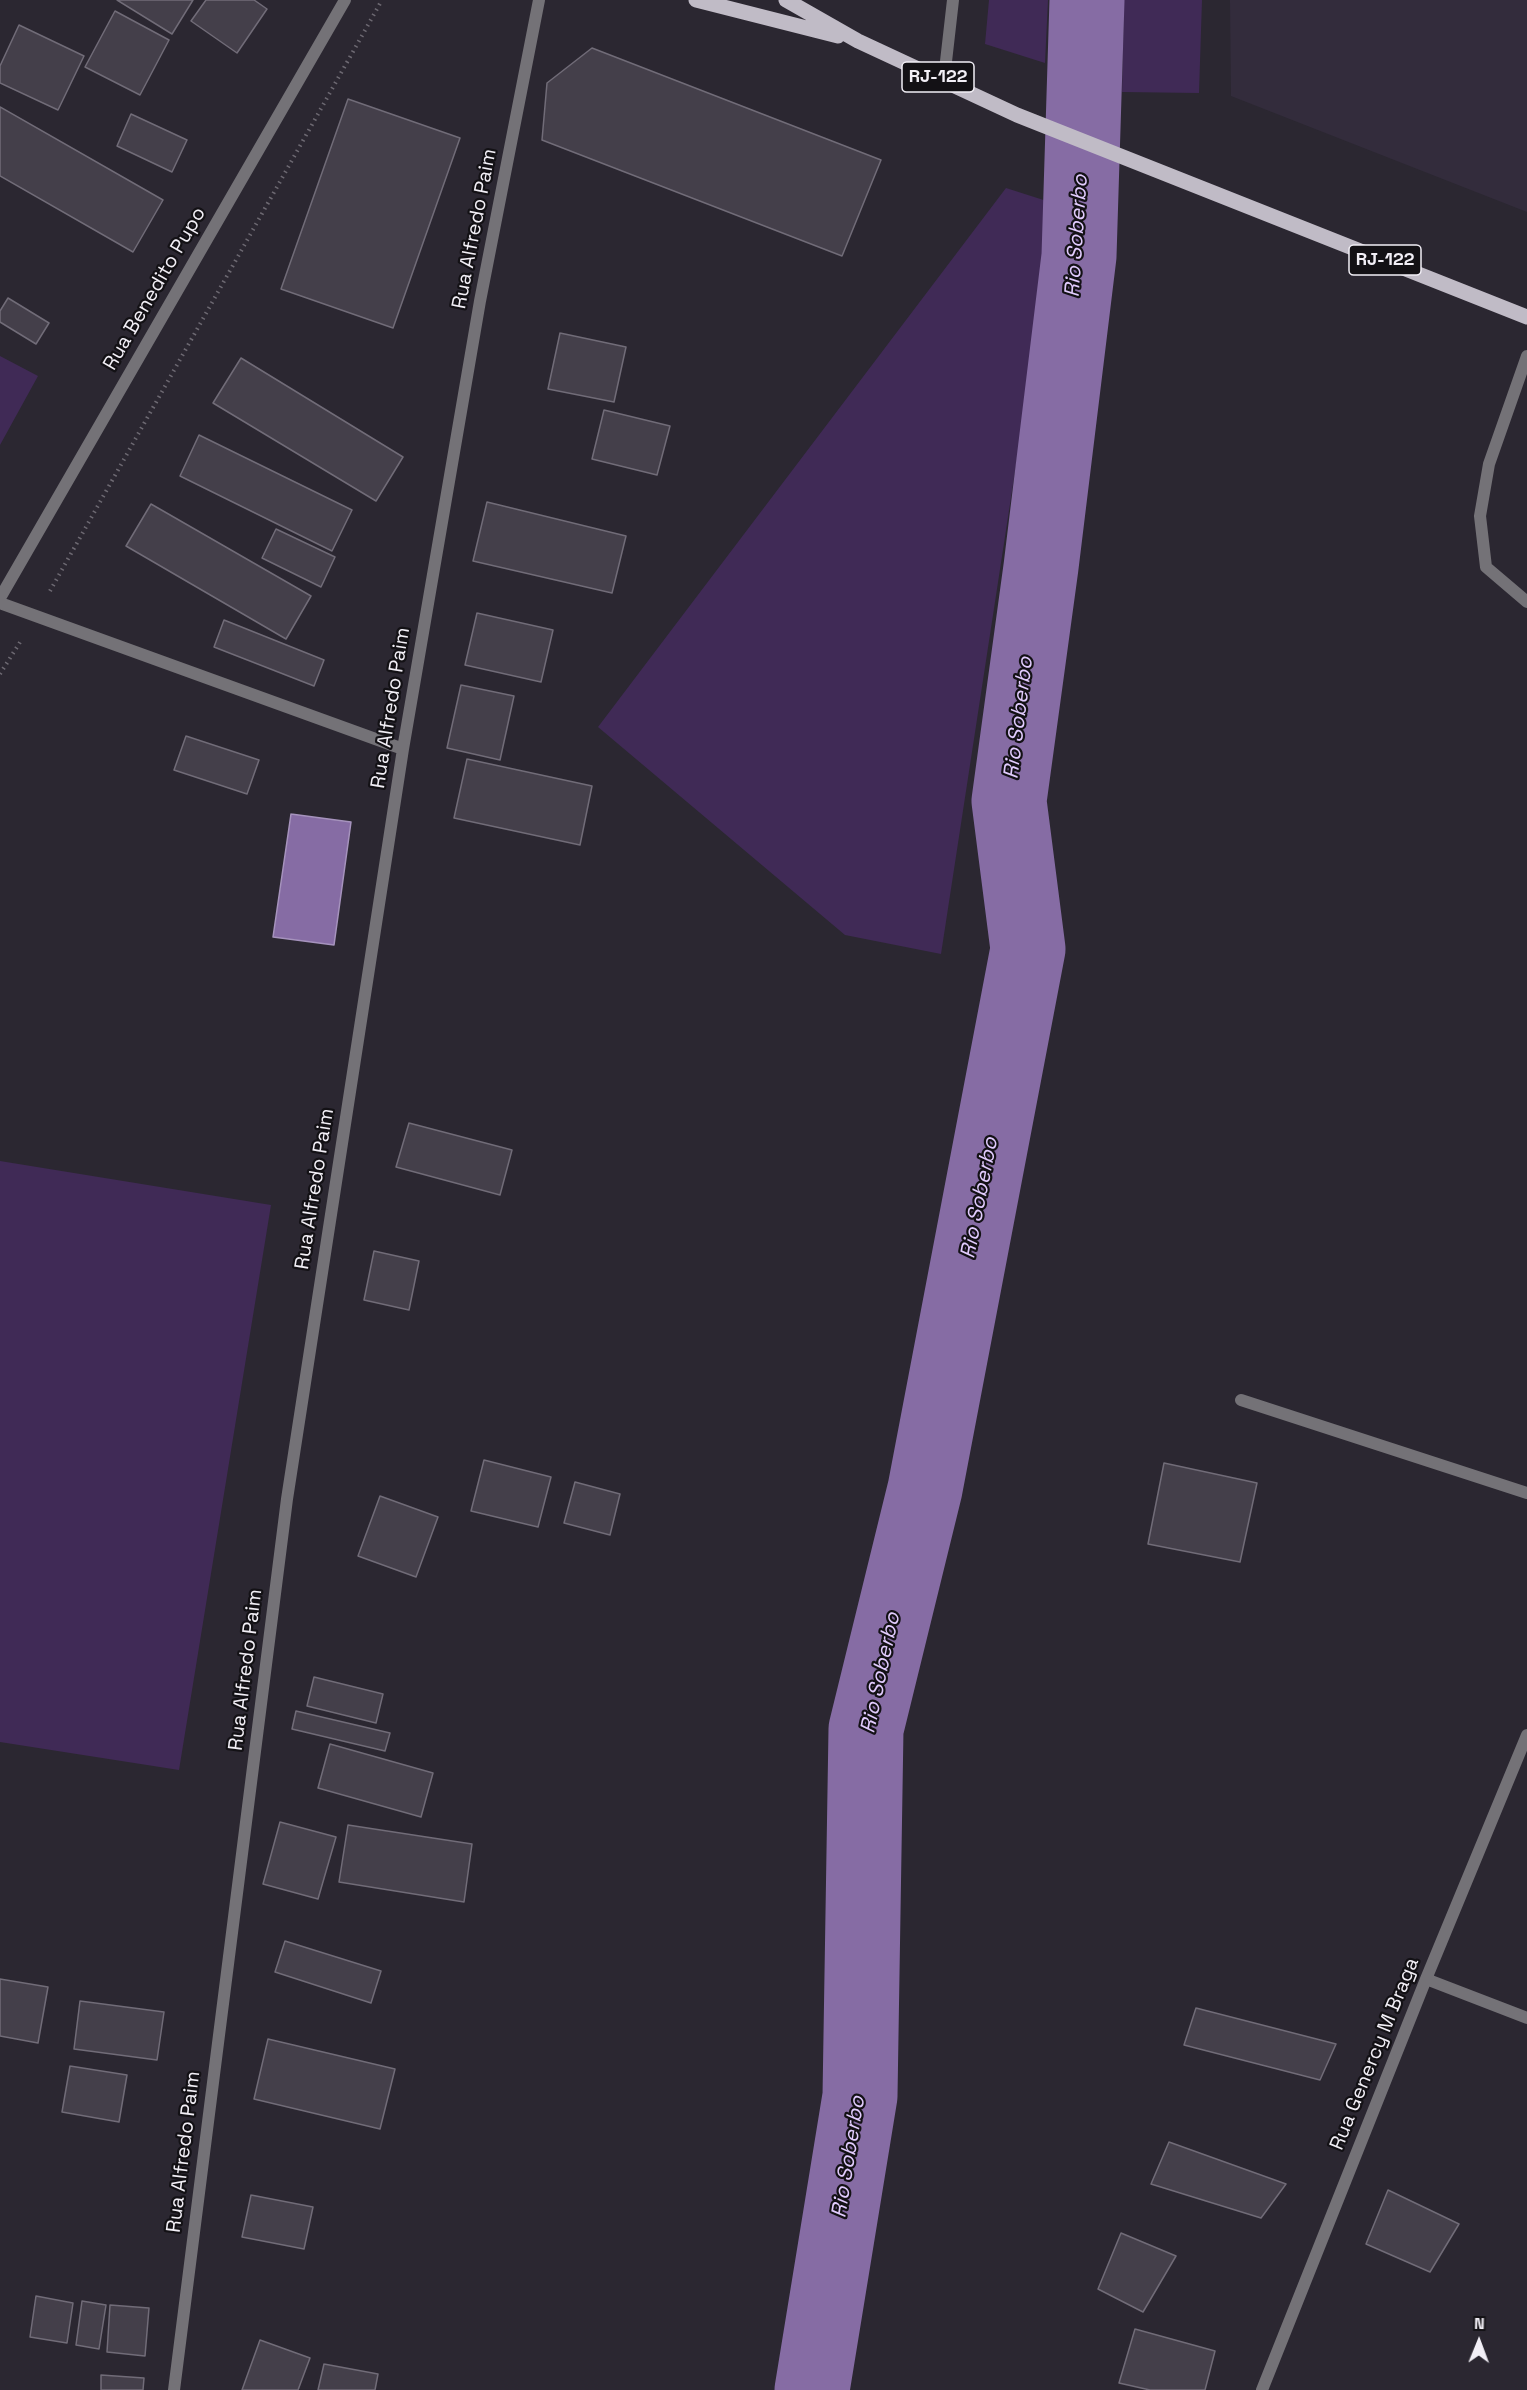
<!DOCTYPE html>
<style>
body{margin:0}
#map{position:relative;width:1527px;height:2390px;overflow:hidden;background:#2b2731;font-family:"Space Grotesk",sans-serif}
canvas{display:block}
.north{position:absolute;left:1449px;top:2312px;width:60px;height:60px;-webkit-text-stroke:4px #131115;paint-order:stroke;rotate:1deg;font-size:16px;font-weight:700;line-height:24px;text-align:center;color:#f2eff6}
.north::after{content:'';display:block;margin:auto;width:21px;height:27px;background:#f2eff6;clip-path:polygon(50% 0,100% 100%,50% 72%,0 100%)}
</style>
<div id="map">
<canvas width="1527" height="2390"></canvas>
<div class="north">N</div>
</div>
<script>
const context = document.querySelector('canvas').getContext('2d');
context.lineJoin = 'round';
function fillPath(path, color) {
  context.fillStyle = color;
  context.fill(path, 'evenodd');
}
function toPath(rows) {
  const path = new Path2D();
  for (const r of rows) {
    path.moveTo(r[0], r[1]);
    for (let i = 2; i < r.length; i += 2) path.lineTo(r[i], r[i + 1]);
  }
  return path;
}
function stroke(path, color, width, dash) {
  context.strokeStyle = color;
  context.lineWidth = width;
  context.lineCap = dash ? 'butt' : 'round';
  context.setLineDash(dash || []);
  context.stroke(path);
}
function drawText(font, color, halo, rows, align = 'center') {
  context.font = font + ' "Space Grotesk",sans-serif';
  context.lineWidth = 4.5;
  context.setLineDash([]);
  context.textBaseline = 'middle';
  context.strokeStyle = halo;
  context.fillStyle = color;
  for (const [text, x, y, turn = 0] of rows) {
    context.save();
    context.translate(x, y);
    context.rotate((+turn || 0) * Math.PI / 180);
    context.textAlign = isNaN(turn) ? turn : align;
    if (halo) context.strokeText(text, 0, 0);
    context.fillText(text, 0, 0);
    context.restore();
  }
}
fillPath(toPath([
 [1230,0,1527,0,1527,212,1231,96]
]), '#332c3c');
fillPath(toPath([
 [989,0,1048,0,1045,63,985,44],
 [1124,0,1202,0,1199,93,1122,92],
 [1006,188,1056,204,941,954,845,935,598,727],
 [0,356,38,376,0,445],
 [0,1161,271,1205,179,1770,0,1742]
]), '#402a56');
const water = toPath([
 [291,814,351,822,334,945,273,937,291,814]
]);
fillPath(water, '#866ca4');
stroke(water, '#a693bd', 1.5);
stroke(toPath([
 [812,2390,860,2096,866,1729,925,1489,1028,949,1009,801,1041,567,1079,256,1087,0]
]), '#866ca4', 75);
const building = toPath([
 [117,0,193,0,172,34,117,0],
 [206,0,254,0,267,9,237,53,191,21,206,0],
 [115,11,169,40,140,95,85,67,115,11],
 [19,25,84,56,58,110,0,83,0,66,19,25],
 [592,48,881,160,842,256,542,140,547,83,592,48],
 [348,99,460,138,393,328,281,289,348,99],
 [0,107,163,200,133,252,0,176,0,107],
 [131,114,187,140,172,172,117,146,131,114],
 [8,298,49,323,36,344,0,322,0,311,8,298],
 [560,333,626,347,614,402,548,389,560,333],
 [241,358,403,457,376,501,213,403,241,358],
 [604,410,670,426,657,475,592,459,604,410],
 [199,435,352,510,332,551,180,476,199,435],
 [487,502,626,536,612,593,473,561,487,502],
 [151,504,311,596,286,639,126,546,151,504],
 [276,529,335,557,321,587,262,558,276,529],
 [477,613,553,630,541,682,465,665,477,613],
 [224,620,324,660,314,686,214,647,224,620],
 [461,685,514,696,500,760,447,748,461,685],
 [186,736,259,760,247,794,174,770,186,736],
 [467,759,592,786,580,845,454,818,467,759],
 [409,1123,512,1150,500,1195,396,1167,409,1123],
 [374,1251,419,1261,409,1310,364,1300,374,1251],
 [484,1460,551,1477,538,1527,471,1511,484,1460],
 [1164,1463,1257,1483,1240,1562,1148,1544,1164,1463],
 [575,1482,620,1494,610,1535,564,1523,575,1482],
 [380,1496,438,1517,416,1577,358,1556,380,1496],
 [314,1677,383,1694,376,1723,307,1706,314,1677],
 [296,1711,390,1733,385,1751,292,1729,296,1711],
 [330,1744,433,1773,421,1817,318,1788,330,1744],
 [280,1822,336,1837,318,1899,263,1884,280,1822],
 [348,1825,472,1844,464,1902,339,1882,348,1825],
 [285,1941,381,1971,371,2003,275,1972,285,1941],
 [0,1979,48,1987,38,2043,0,2036,0,1979],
 [80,2001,164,2012,157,2060,74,2049,80,2001],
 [1196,2008,1336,2044,1320,2080,1184,2045,1196,2008],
 [268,2039,395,2069,380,2129,254,2099,268,2039],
 [70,2066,127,2075,119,2122,62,2112,70,2066],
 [1169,2142,1286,2184,1261,2218,1151,2184,1169,2142],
 [1388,2190,1459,2224,1430,2272,1366,2244,1388,2190],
 [251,2195,313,2207,304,2249,242,2237,251,2195],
 [1121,2233,1176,2256,1143,2312,1098,2289,1121,2233],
 [36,2296,73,2303,67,2343,30,2337,36,2296],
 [82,2301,106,2305,99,2349,76,2345,82,2301],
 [110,2305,149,2308,145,2356,107,2352,110,2305],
 [1135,2329,1215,2351,1205,2390,1150,2390,1119,2383,1135,2329],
 [260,2340,310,2358,298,2390,242,2390,260,2340],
 [324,2364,378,2374,375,2390,318,2390,324,2364],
 [101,2375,144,2378,143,2390,101,2390,101,2375]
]);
fillPath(building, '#443f4a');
stroke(building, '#716c78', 1.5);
stroke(toPath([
 [50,591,382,0],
 [0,674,22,639]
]), '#6d6972', 4, [1.5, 4.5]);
stroke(toPath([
 [1527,356,1489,464,1480,516,1486,567,1527,602]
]), '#747277', 12);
stroke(toPath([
 [944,79,953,0],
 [0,598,345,0],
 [0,603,403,749],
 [1241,1400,1527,1493],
 [1426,1979,1527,2018],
 [174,2390,287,1499,403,749,480,301,539,0],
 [1262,2390,1426,1979,1527,1735]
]), '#747277', 12);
stroke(toPath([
 [696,0,838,36],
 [786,0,858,41,1017,115,1527,317]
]), '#c0bbc6', 15);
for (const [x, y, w] of [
 [938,77,72],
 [1385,260,72]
]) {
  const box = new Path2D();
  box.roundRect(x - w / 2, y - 15, w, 30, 4.5);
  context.fillStyle = '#131115';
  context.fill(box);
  stroke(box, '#f2eff6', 1.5);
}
drawText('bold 18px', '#f2eff6', null, [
 ["RJ-122",938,77],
 ["RJ-122",1385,260]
]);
drawText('20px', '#f2eff6', '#131115', [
 ["Rua Alfredo Paim",475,229,-79],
 ["Rua Benedito Pupo",155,289,-60],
 ["Rua Alfredo Paim",391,708,-81],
 ["Rua Alfredo Paim",315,1189,-81],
 ["Rua Alfredo Paim",246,1670,-83],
 ["Rua Genercy M Braga",1375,2054,-68],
 ["Rua Alfredo Paim",184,2152,-83]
]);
drawText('italic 21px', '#e2ccfe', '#131115', [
 ["Rio Soberbo",1077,236,-86],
 ["Rio Soberbo",1019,718,-83],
 ["Rio Soberbo",980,1198,-79],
 ["Rio Soberbo",881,1673,-78],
 ["Rio Soberbo",849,2157,-81]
]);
</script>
